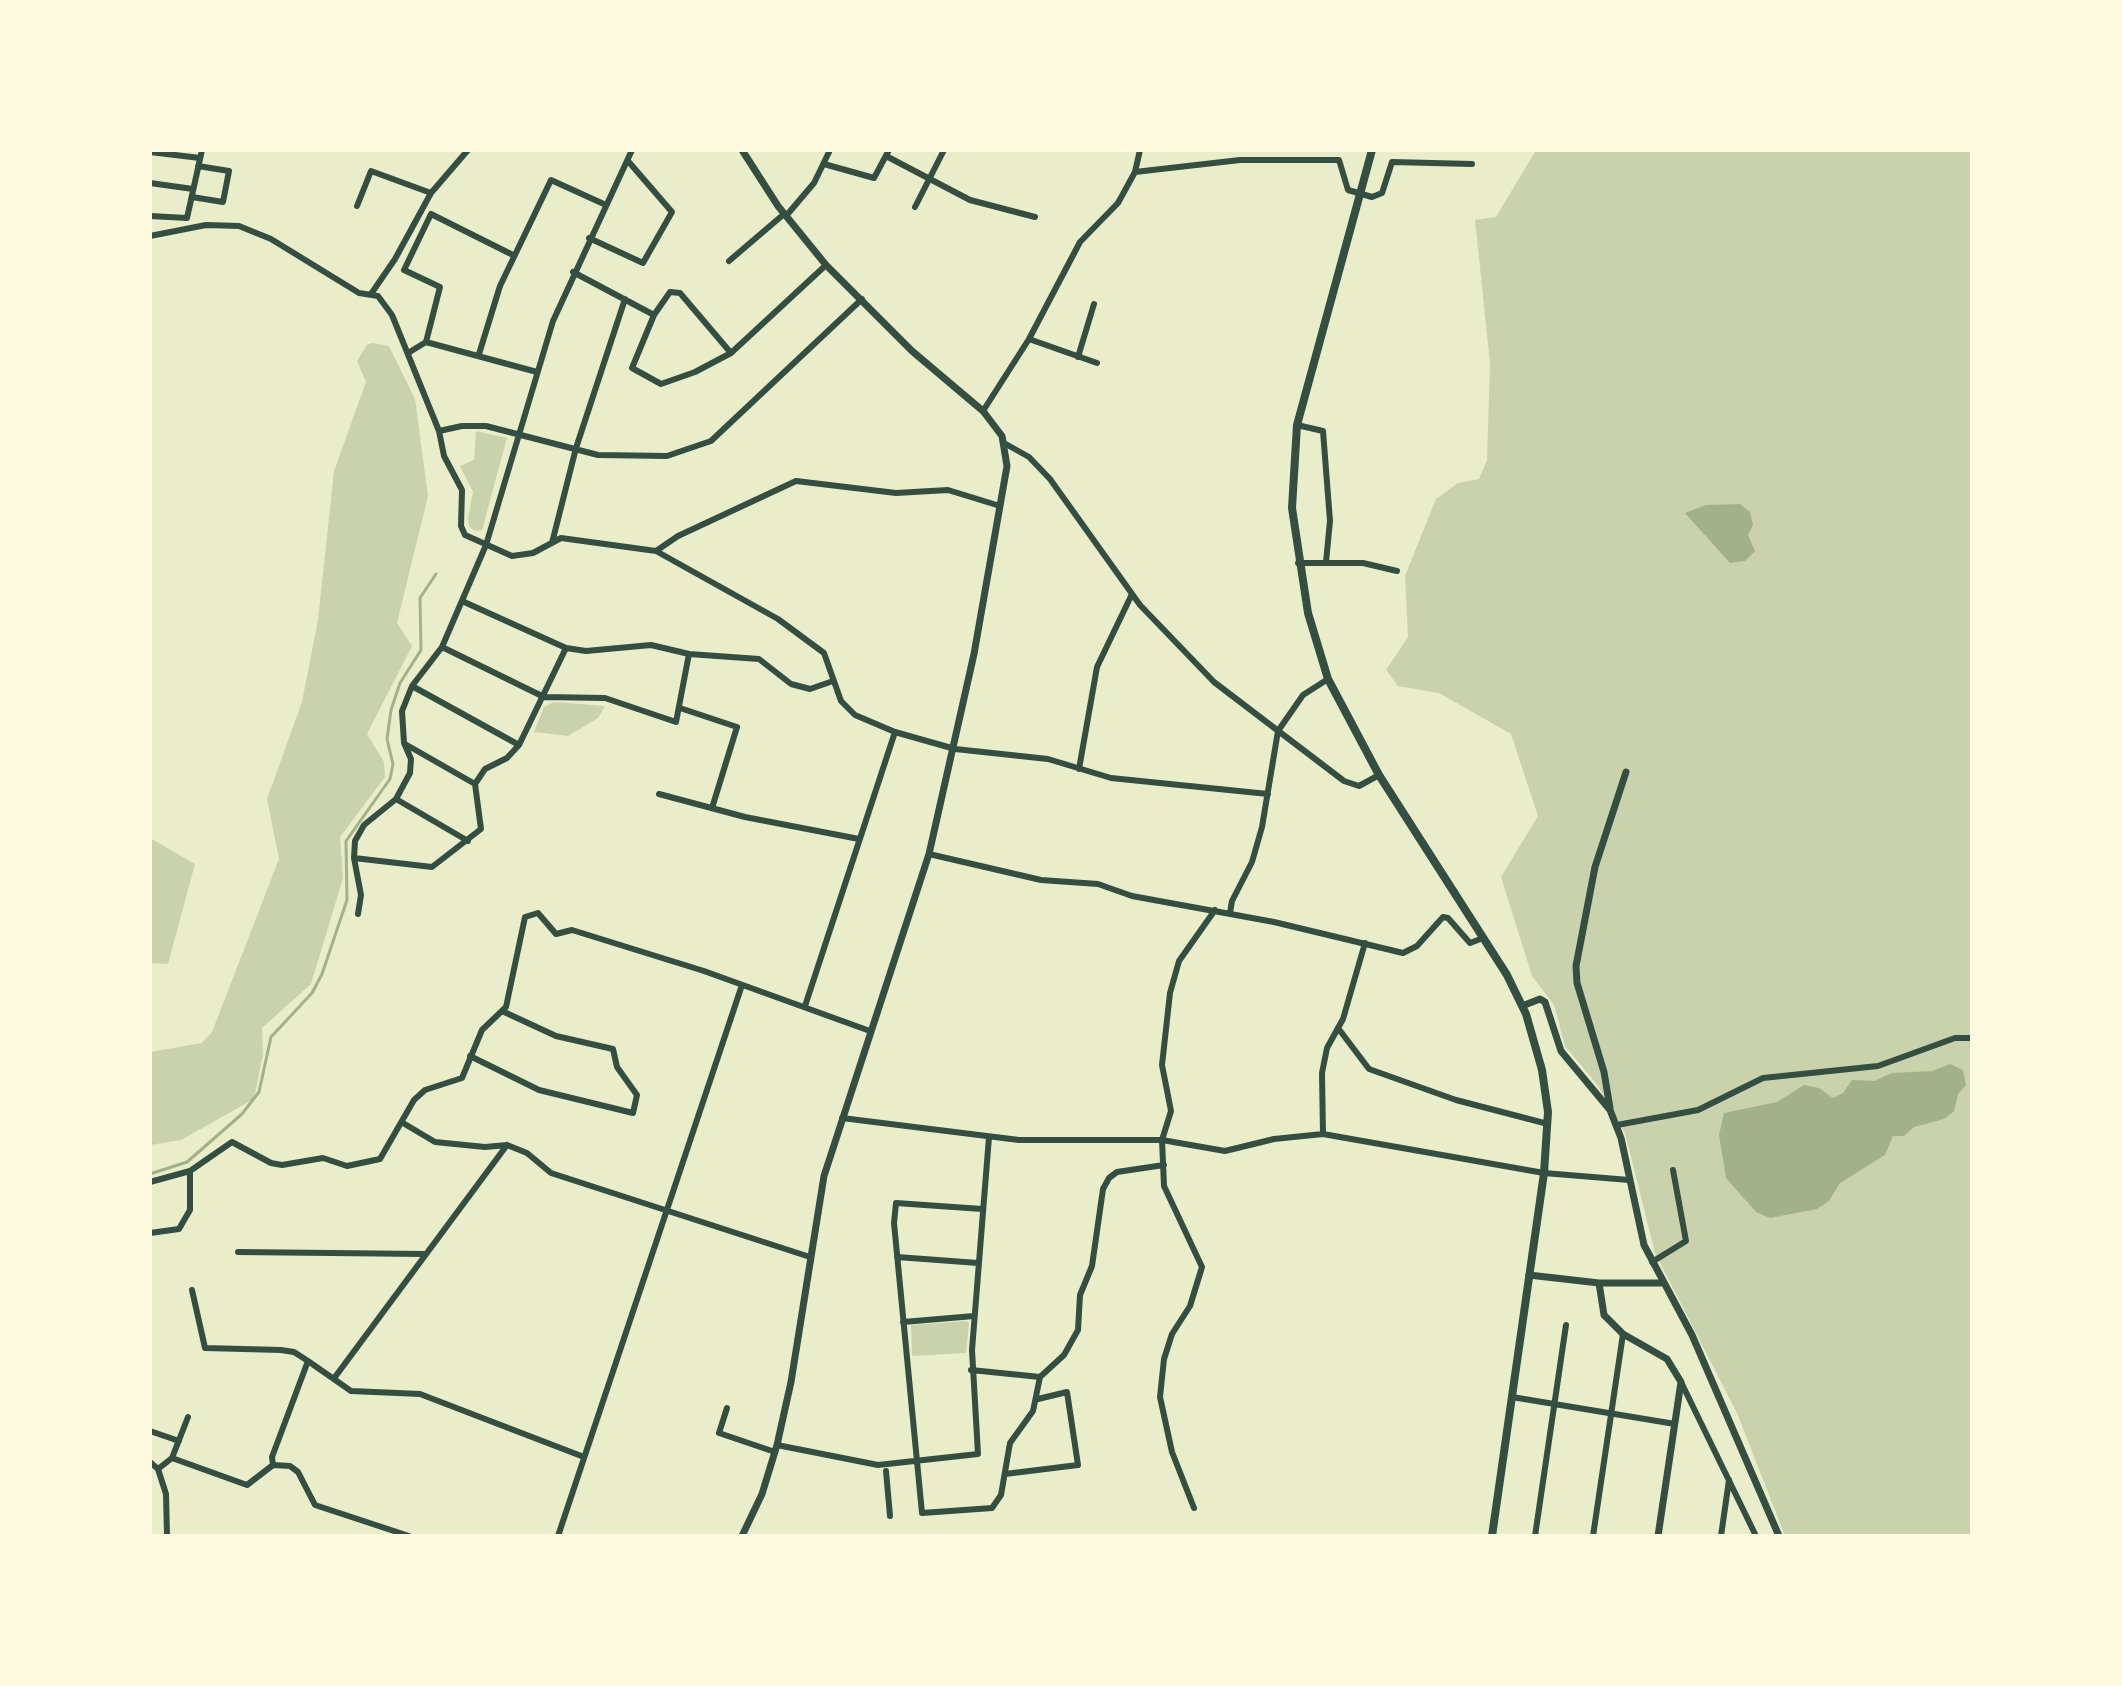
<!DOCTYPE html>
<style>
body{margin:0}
#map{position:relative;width:2122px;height:1686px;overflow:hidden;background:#e9edc9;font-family:"Golos Text",sans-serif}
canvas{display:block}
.frame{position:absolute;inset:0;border:152px solid #fefae0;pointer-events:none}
</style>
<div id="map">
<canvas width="2122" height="1686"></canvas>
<div class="frame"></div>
</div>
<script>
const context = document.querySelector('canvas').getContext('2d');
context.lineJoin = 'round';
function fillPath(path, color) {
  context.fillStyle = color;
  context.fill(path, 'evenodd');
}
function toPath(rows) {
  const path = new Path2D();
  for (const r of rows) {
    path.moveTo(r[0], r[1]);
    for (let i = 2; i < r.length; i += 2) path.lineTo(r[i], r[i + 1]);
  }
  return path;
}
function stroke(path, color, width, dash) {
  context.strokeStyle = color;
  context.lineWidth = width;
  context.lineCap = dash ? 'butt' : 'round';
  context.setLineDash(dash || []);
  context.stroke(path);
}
fillPath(toPath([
 [1536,150,1972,150,1972,1536,1785,1536,1737,1413,1655,1253,1625,1133,1598,1086,1565,1046,1554,1005,1532,976,1501,877,1538,816,1511,734,1439,693,1398,686,1386,670,1408,637,1405,576,1436,499,1458,483,1479,479,1487,460,1490,363,1475,220,1496,217],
 [372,343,389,346,415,399,428,496,397,623,412,646,367,734,384,762,385,777,340,837,343,878,311,984,262,1028,263,1054,254,1099,181,1140,150,1145,150,1052,202,1043,212,1032,279,859,267,799,302,702,318,620,334,471,366,382,357,361,367,345],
 [476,431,507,438,482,530,475,531,469,526,468,517,473,492,460,466,474,460],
 [554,702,605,706,598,718,568,736,534,732,544,707],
 [150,838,195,864,168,964,150,963],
 [965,1321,969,1323,966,1353,912,1356,911,1325]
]), '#cad2ad');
fillPath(toPath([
 [1740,504,1750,512,1753,525,1748,535,1755,551,1745,561,1730,563,1685,513,1706,505],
 [1950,1064,1963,1070,1966,1085,1958,1094,1954,1111,1944,1119,1914,1127,1904,1136,1893,1136,1885,1155,1840,1183,1829,1201,1817,1209,1770,1218,1756,1212,1726,1178,1719,1135,1724,1113,1777,1102,1804,1085,1819,1088,1833,1098,1843,1093,1852,1080,1874,1081,1892,1073,1932,1071]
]), '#a3b18a');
stroke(toPath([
 [150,1174,187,1162,242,1114,259,1092,271,1037,312,993,322,974,347,900,346,841,390,779,393,764,387,739,391,710,400,683,421,650,420,598,436,574]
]), '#a3b18a', 3);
stroke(toPath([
 [150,152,200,158],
 [886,156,970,200,1035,217],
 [824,164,874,178,889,150],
 [1135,172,1240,160,1339,160,1348,190,1372,197,1382,193,1392,162,1472,164],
 [150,183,193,189],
 [192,197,223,202,229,171,198,166],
 [357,206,371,171,431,193],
 [915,207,944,150],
 [150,216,187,218,202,150],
 [786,216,814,183,830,150],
 [150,236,206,225,239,226,271,239,359,293,378,296,392,315,439,431,444,456,462,490,461,526,465,535,512,556,533,553,561,538,656,551,678,536,796,481,896,493,948,490,1000,506],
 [589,238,643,263,672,212,628,161],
 [729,261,784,214],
 [573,272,654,315],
 [371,294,395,259,431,193,468,150],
 [1029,339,1097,363],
 [426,342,440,287,404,270,431,214,513,255],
 [408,353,426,342,537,372],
 [731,353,680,293,670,292,654,315,632,368,661,384,695,372,731,353,826,265],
 [479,354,500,286,551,180,606,205],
 [1078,357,1094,304],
 [983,411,1029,339,1080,242,1118,203,1135,172,1140,150],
 [1297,425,1323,431,1330,521,1326,562],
 [439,431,462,426,486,426,598,455,667,456,711,441,862,299],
 [1004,443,1029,457,1050,479,1140,605,1214,682,1344,781,1359,786,1379,775],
 [552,543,576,448,625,299],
 [656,551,778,619,824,653,841,701,855,715,895,732,955,749,1048,759,1111,778,1268,794],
 [1298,563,1363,563,1397,571],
 [462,601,566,648,586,651,651,645,689,654,759,659,791,684,810,689,833,681],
 [442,647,544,697,605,698,676,722,689,654],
 [412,686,519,745],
 [680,708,737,727,712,808],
 [405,744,475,784],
 [1079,769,1097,667,1132,594],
 [659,794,745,817,859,839],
 [396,799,468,841],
 [929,854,1041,880,1098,884,1132,896,1274,922,1403,953,1417,946,1443,917,1448,918,1470,943,1483,938],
 [354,858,355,841,364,825,396,799,410,773,411,759,404,743,402,711,412,686,442,647,486,545,553,321,632,150],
 [1230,913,1232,901,1252,862,1262,827,1278,731,1303,695,1328,679],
 [358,914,361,895,354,858,432,867,481,829,475,784,485,769,507,758,519,745,566,648],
 [805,1006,895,732],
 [1338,1028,1369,1069,1456,1100,1548,1124],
 [470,1056,539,1090,633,1113,637,1095,617,1067,613,1049,556,1036,502,1011],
 [842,1118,1019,1140,1162,1140,1225,1151,1274,1139,1323,1134,1544,1173,1629,1180],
 [403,1123,435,1142,485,1147,507,1145,527,1153,551,1173,810,1257],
 [1617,1125,1698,1110,1763,1078,1878,1066,1955,1038,1972,1038],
 [1323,1134,1322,1073,1327,1048,1343,1019,1365,943],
 [150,1182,190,1171,232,1142,271,1163,282,1165,323,1158,347,1166,380,1159,414,1100,425,1090,462,1078,482,1030,506,1007,525,917,538,913,556,934,572,930,704,971,870,1031],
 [982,1209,896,1203,894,1223,922,1513,992,1508,1001,1495,1010,1443,1033,1411,1040,1377],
 [150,1233,179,1229,183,1222,190,1210,190,1171],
 [238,1252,424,1254],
 [897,1257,978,1263],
 [1652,1262,1686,1241,1673,1170],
 [192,1290,205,1348,281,1350,294,1352,308,1361],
 [903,1322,974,1316],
 [971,1370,1040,1377,1064,1355,1078,1330,1080,1295,1092,1266,1103,1189,1109,1178,1117,1172,1164,1165],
 [335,1377,507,1145],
 [1681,1382,1756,1536],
 [1512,1397,1675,1424],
 [727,1408,719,1433,775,1452],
 [150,1431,179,1441],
 [777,1445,878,1465,978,1454,972,1350,989,1137],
 [172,1458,247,1485,273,1465,290,1466,298,1472,315,1505,409,1536],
 [150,1462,158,1469,166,1494,167,1536],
 [273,1465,272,1457,308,1361,351,1391,420,1394,584,1457],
 [158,1469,172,1458,188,1417],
 [886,1471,890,1516],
 [1005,1474,1078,1465,1067,1392,1038,1399],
 [1194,1508,1172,1452,1160,1397,1164,1359,1172,1334,1190,1306,1202,1267,1164,1186,1162,1140,1171,1111,1162,1065,1170,993,1179,961,1215,910],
 [558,1536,742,985],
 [1535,1536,1566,1325],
 [1593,1536,1623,1334],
 [1721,1536,1729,1480]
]), '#344e41', 6);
stroke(toPath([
 [742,150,778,206,826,265,912,351,983,411,1002,436,1007,466,974,654,929,854,824,1176,791,1382,777,1445,762,1494,742,1536],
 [1522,1006,1540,999,1545,1002,1561,1051,1610,1110,1621,1138,1644,1245,1692,1335,1779,1536],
 [1610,1108,1604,1072,1577,983,1576,966,1595,867,1626,772],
 [1529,1275,1599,1283,1662,1283],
 [1599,1283,1604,1315,1623,1334,1667,1359,1681,1382,1658,1536]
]), '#344e41', 7);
stroke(toPath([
 [1372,150,1297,425,1292,508,1308,613,1328,679,1379,775,1507,975,1526,1014,1542,1070,1548,1112,1544,1173,1492,1536]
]), '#344e41', 8);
</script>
